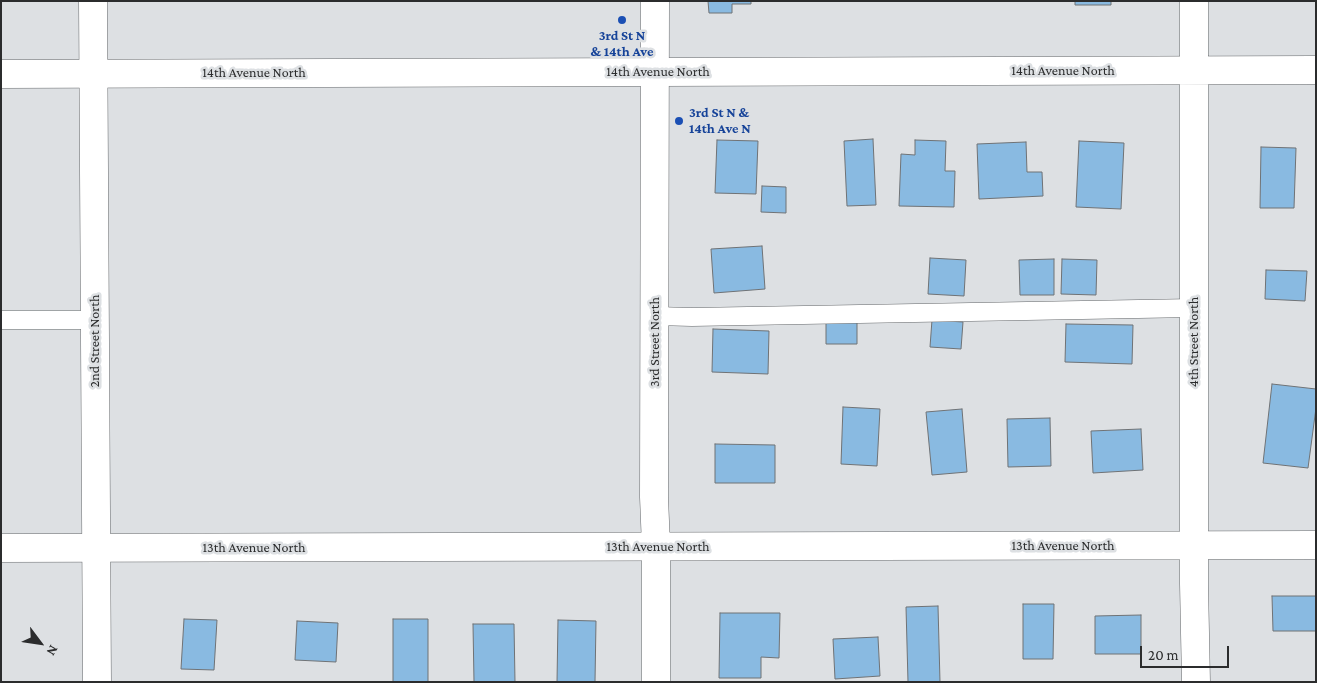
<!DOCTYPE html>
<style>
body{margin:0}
#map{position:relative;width:1317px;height:683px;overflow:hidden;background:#dde0e3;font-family:"Crimson Pro",serif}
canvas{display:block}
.frame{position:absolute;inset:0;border:2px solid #2b2c2d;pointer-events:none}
.north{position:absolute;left:15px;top:618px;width:50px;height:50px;-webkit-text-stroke:4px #dde0e3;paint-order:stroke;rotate:121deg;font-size:14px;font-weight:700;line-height:20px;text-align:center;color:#2b2c2d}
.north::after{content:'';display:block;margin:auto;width:18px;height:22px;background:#2b2c2d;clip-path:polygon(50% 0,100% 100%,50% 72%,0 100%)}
.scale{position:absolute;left:1140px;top:646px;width:89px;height:22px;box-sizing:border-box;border:2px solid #2b2c2d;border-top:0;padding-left:6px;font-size:15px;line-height:18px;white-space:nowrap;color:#2b2c2d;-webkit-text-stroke:4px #dde0e3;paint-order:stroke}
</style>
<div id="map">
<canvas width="1317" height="683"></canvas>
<div class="frame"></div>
<div class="north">N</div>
<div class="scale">20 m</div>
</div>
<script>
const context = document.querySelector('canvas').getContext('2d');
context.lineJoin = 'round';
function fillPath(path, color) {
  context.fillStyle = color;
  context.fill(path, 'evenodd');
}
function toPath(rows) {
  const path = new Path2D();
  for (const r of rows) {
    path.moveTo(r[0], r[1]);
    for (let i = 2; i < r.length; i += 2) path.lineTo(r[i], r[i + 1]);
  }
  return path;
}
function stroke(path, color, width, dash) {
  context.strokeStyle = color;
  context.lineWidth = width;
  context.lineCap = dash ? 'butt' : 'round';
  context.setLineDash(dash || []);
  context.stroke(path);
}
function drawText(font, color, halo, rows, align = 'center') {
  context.font = font + ' "Crimson Pro",serif';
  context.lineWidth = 5;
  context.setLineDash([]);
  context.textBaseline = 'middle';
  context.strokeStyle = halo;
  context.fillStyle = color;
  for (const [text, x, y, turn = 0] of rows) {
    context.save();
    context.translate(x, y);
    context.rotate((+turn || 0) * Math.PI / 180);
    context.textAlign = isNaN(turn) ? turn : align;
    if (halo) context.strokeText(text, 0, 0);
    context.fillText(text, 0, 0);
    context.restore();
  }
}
const building = toPath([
 [708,1,751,1,751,4,732,4,732,13,709,13,708,1],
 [1075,1,1111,1,1111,5,1075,5,1075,1],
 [873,139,876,205,847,206,844,141,873,139],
 [717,140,758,141,756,194,715,193,717,140],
 [915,140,946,141,945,171,955,171,954,207,899,206,901,154,915,155,915,140],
 [1079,141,1124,143,1121,209,1076,207,1079,141],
 [1026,142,1027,172,1042,172,1043,196,979,199,977,144,1026,142],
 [1261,147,1296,148,1294,208,1260,208,1261,147],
 [762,186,786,187,786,213,761,212,762,186],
 [762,246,765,289,714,293,711,249,762,246],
 [930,258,966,260,964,296,928,294,930,258],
 [1054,259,1054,295,1020,295,1019,260,1054,259],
 [1062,259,1097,260,1096,295,1061,294,1062,259],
 [1266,270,1307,271,1305,301,1265,299,1266,270],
 [932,320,963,322,961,349,930,347,932,320],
 [826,321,857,321,857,344,826,344,826,321],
 [1066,324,1133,325,1132,364,1065,362,1066,324],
 [713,329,769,331,768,374,712,372,713,329],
 [1272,384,1316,389,1316,408,1308,468,1263,463,1272,384],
 [843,407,880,409,877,466,841,464,843,407],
 [962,409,967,472,932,475,926,412,962,409],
 [1050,418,1051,466,1008,467,1007,419,1050,418],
 [1141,429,1143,470,1093,473,1091,431,1141,429],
 [715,444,775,445,775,483,715,483,715,444],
 [1272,596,1316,596,1316,631,1273,631,1272,596],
 [1023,604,1054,604,1053,659,1023,659,1023,604],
 [938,606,940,682,908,682,906,607,938,606],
 [720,613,780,613,779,658,761,657,761,678,719,678,720,613],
 [1141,615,1141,654,1095,654,1095,616,1141,615],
 [184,619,217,620,214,670,181,669,184,619],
 [393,619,428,619,428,682,393,682,393,619],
 [558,620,596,621,595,682,557,682,558,620],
 [297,621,338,623,336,662,295,660,297,621],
 [473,624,514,624,515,682,474,682,473,624],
 [878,637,880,676,835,679,833,639,878,637]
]);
fillPath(building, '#89bae1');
stroke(building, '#6f7275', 1);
const service = toPath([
 [655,316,692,317,1194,308],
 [1,320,95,320]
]);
const minor = toPath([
 [1194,1,1194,584,1196,682],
 [1,74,1316,70],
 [1,548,1316,545]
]);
const tertiary = toPath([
 [93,1,97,682],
 [655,1,654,497,656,546,656,682]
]);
stroke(service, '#65686b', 19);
stroke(minor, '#65686b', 29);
stroke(tertiary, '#65686b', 29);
stroke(service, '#fff', 18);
stroke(minor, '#fff', 28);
stroke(tertiary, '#fff', 28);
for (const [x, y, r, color] of [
 [622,20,5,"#1a4fb4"],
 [679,121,5,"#1a4fb4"]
]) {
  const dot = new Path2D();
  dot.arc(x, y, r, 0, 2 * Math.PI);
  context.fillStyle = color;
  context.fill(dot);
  stroke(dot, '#dde0e3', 2);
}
drawText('bold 14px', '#164399', '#dde0e3', [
 ["3rd St N",622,36],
 ["& 14th Ave",622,52],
 ["3rd St N &",689,113,"left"],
 ["14th Ave N",689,129,"left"]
]);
drawText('14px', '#2b2c2d', '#dde0e3', [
 ["14th Avenue North",1063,71],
 ["14th Avenue North",658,72],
 ["14th Avenue North",254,73],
 ["2nd Street North",95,341,-90],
 ["3rd Street North",655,342,-90],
 ["4th Street North",1194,342,-90],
 ["13th Avenue North",1063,546],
 ["13th Avenue North",658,547],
 ["13th Avenue North",254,548]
]);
</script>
